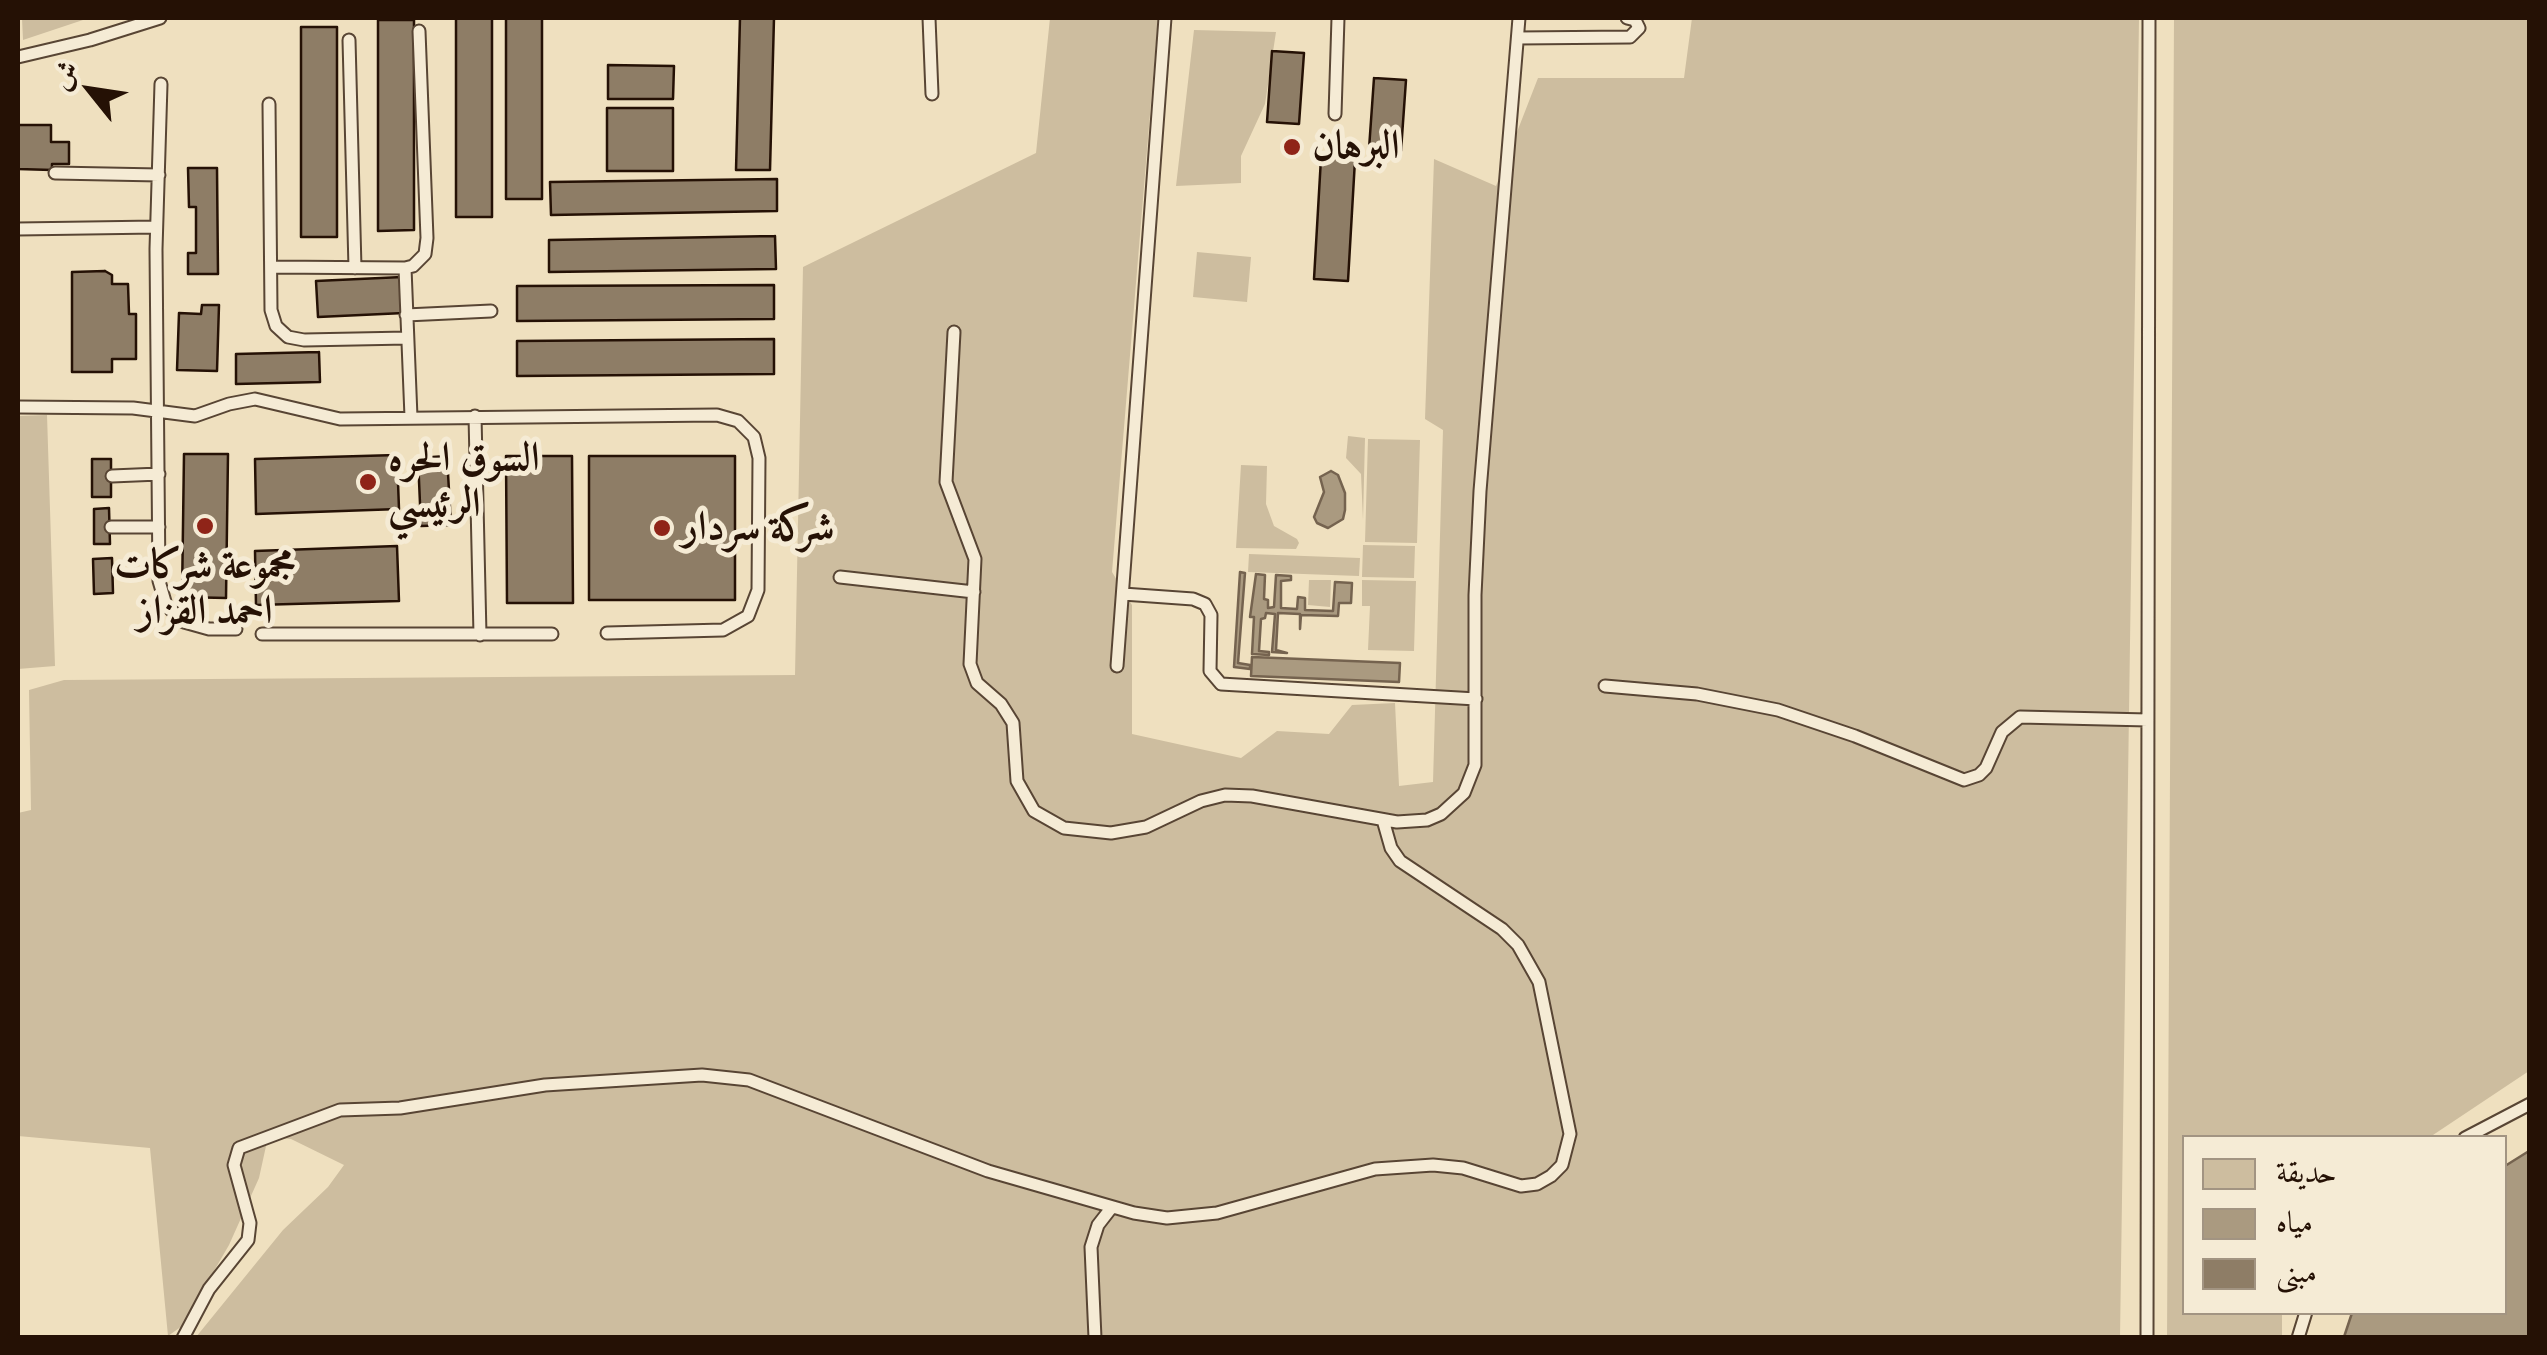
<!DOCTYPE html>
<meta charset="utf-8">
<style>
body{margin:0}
#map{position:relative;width:2547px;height:1355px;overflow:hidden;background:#efe0bf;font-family:"EB Garamond",Amiri,serif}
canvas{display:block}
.frame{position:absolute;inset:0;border:20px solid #251105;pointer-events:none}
.legend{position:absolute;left:2182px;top:1135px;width:325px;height:180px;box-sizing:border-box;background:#f5ebd5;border:2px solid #a29482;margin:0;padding:12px 18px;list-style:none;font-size:30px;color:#251105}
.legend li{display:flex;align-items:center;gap:20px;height:50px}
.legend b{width:50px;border:2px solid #a29482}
.north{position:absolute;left:40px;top:40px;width:100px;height:100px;-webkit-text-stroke:8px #f5ebd5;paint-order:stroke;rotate:300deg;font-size:28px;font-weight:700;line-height:40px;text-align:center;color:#251105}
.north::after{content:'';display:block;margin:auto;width:35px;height:45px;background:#251105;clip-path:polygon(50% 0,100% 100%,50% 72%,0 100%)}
</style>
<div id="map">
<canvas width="2547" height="1355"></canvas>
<div class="frame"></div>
<ul class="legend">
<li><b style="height:28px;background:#cdbd9f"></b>حديقة</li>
<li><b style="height:28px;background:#aa9a80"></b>مياه</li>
<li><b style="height:28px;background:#8e7d66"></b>مبنى</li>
</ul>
<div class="north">ش</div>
</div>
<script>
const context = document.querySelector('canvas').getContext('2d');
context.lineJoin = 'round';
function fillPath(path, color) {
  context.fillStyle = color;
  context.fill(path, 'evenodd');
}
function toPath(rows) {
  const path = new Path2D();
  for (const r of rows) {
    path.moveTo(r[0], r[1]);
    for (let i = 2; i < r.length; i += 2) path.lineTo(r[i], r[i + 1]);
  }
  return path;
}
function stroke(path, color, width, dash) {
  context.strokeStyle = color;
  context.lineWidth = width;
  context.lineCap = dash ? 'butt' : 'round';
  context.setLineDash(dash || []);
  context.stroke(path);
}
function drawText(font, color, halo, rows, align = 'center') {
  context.font = font + ' "EB Garamond",Amiri,serif';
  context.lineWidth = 10;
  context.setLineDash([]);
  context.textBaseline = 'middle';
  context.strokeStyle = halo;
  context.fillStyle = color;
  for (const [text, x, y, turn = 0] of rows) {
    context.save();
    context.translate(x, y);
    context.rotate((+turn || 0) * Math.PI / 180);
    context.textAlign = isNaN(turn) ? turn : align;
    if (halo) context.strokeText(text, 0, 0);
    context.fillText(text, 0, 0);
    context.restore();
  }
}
fillPath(toPath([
 [22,18,89,18,23,40],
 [1050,18,1158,18,1112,572,1132,605,1132,734,1241,758,1277,731,1329,734,1352,705,1395,703,1399,786,1433,782,1443,430,1425,419,1434,159,1496,186,1538,78,1684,78,1692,18,2139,18,2120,1337,196,1337,283,1230,328,1187,344,1165,291,1139,268,1137,259,1178,229,1245,182,1326,168,1336,150,1148,18,1136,18,813,31,810,29,690,64,680,795,675,803,267,1036,153],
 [2174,18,2529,18,2529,1071,2430,1137,2184,1138,2184,1312,2282,1313,2282,1337,2167,1337],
 [1194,30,1276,32,1265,104,1241,156,1241,183,1176,186],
 [1197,252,1251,257,1247,302,1193,297],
 [47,415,55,666,18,669,18,416],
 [1348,436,1365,438,1363,520,1361,474,1346,458],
 [1368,439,1420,440,1417,543,1365,542],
 [1241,465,1267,466,1266,504,1274,526,1297,539,1299,543,1296,549,1236,548],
 [1363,545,1415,546,1414,578,1362,577],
 [1249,554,1360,558,1359,576,1248,572],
 [1309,580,1331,580,1330,607,1308,605],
 [1362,580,1416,581,1414,651,1368,650,1370,606,1362,606]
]), '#cdbd9f');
const water = toPath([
 [1331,471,1338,475,1345,493,1345,510,1343,519,1328,528,1317,523,1314,517,1324,492,1320,477,1331,471],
 [1240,572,1245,573,1238,663,1250,665,1250,669,1234,667,1240,572],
 [1256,574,1265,575,1264,599,1268,600,1268,608,1274,607,1276,575,1291,576,1291,580,1281,581,1281,608,1297,609,1298,597,1305,598,1305,610,1333,611,1335,582,1352,583,1351,603,1339,603,1338,616,1301,615,1300,629,1300,614,1278,613,1276,650,1287,653,1272,652,1275,614,1266,613,1265,618,1261,619,1259,651,1269,652,1269,655,1252,654,1254,617,1250,617,1256,574],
 [1252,657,1400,663,1399,682,1251,676,1252,657],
 [2529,1151,2529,1337,2344,1337,2352,1313,2504,1312,2505,1166,2529,1151]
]);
fillPath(water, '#aa9a80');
stroke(water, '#75634f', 2.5);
const building = toPath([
 [456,18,492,18,492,217,456,217,456,18],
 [506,18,542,18,542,199,506,199,506,18],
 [740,18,774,18,770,170,736,170,740,18],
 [378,20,414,20,414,230,378,231,378,20],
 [301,27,337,27,337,237,301,237,301,27],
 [1272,51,1304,53,1299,124,1267,122,1272,51],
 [608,65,674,66,673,99,608,99,608,65],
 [1374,78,1406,80,1401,151,1369,149,1374,78],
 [607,108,673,108,673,171,607,171,607,108],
 [18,125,51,125,51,142,69,142,69,164,52,164,52,170,18,169,18,125],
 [1321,158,1355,160,1348,281,1314,279,1321,158],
 [188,168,217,168,218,274,188,274,188,253,196,253,196,207,189,207,188,168],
 [777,179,777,211,551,215,550,182,777,179],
 [775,236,776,269,549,272,549,240,775,236],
 [105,271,112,275,112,284,128,284,129,314,136,314,136,359,112,359,112,372,72,372,72,272,105,271],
 [402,277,404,313,318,317,316,281,402,277],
 [774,285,774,319,517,321,517,286,774,285],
 [202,305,219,305,217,371,177,370,179,313,201,314,202,305],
 [774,339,774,374,517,376,517,341,774,339],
 [319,352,320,382,236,384,236,354,319,352],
 [184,454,228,454,226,598,182,597,184,454],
 [397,455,399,509,256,514,255,459,397,455],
 [447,456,451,525,421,526,418,458,447,456],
 [506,456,572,456,573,603,507,603,506,456],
 [589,456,735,456,735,600,589,600,589,456],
 [92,459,111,459,111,497,92,497,92,459],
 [109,508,110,544,94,544,94,509,109,508],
 [397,546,399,601,256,605,255,551,397,546],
 [112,558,113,593,94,594,93,559,112,558]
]);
fillPath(building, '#8e7d66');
stroke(building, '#251105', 2.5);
const service = toPath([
 [929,18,932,94],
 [1518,38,1630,37,1639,28,1635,20,1627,18],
 [349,40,355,268],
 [18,57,90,40,160,18],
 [161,84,156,249,159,581,166,605,184,622,209,629,236,629],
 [269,104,271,310,276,326,288,337,304,340,407,338],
 [1335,114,1338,18],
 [55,173,159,175],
 [18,229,156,227],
 [271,267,405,268,413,266,425,254,427,238,419,31],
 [405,268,411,417],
 [406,315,491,311],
 [954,332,946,482,975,559,970,664,977,683,1001,704,1013,723,1017,781,1034,811,1064,828,1111,833,1146,827,1201,801,1225,795,1252,796,1397,822,1427,820,1441,814,1464,793,1475,765,1475,595,1480,491,1519,18],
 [18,407,133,408,195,416,229,404,255,399,340,419,717,415,738,421,754,437,759,458,758,590,748,616,723,630,607,633],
 [475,416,480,635],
 [112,476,159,474],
 [111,527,159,527],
 [840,577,974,592],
 [1123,594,1193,599,1205,604,1211,615,1210,671,1221,684,1476,699],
 [262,634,552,634],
 [1117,666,1165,18],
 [1605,686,1697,694,1778,710,1855,736,1964,780,1979,775,1986,768,2002,732,2020,717,2148,720],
 [2465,1138,2530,1104],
 [183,1338,209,1289,248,1240,250,1223,234,1165,239,1148,340,1110,400,1108,545,1085,702,1075,749,1080,988,1171,1134,1213,1167,1218,1217,1213,1375,1169,1433,1165,1463,1168,1521,1186,1537,1184,1551,1176,1562,1165,1570,1134,1539,982,1518,945,1502,929,1400,861,1391,848,1383,820],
 [1095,1338,1091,1247,1098,1225,1112,1207],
 [2147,1338,2149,18],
 [2298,1338,2306,1312]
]);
stroke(service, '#584534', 15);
stroke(service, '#f5ebd5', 11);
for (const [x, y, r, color] of [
 [1292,147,10,"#8f2418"],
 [368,482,10,"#8f2418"],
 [205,526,10,"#8f2418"],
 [662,528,10,"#8f2418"]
]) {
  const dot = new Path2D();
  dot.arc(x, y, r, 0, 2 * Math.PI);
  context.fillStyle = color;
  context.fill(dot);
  stroke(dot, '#f5ebd5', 4);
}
drawText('bold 40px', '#251105', '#f5ebd5', [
 ["البرهان",1312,147],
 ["السوق الحره",388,459],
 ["الرئيسي",388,505],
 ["شركة سردار",682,528],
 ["مجموعة شركات",205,566,"center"],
 ["احمد القزاز",205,612,"center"]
], 'left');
</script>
